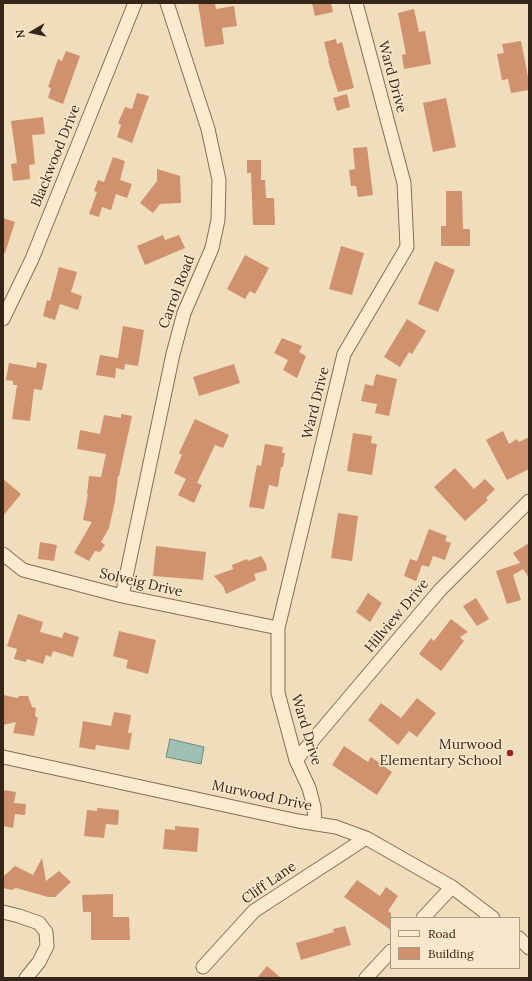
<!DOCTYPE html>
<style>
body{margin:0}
#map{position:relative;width:532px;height:981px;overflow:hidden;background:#f0ddbb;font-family:Lora,serif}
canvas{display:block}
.frame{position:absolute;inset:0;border:4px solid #36261a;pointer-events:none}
.legend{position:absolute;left:390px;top:917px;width:130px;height:52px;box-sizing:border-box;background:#f7e8cb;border:1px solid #aa9a84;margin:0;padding:5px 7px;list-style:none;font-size:12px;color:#36261a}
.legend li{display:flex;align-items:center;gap:8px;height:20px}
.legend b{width:20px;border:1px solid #aa9a84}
.north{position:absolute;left:12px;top:12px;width:40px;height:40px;-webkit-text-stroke:3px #f7e8cb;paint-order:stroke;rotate:261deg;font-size:11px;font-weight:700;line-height:16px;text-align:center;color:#36261a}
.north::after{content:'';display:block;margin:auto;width:14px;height:18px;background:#36261a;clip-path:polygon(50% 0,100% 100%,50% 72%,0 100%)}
</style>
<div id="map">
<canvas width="532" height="981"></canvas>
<div class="frame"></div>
<ul class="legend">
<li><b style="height:5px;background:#fbebce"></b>Road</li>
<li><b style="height:11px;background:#d0916e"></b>Building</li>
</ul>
<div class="north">N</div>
</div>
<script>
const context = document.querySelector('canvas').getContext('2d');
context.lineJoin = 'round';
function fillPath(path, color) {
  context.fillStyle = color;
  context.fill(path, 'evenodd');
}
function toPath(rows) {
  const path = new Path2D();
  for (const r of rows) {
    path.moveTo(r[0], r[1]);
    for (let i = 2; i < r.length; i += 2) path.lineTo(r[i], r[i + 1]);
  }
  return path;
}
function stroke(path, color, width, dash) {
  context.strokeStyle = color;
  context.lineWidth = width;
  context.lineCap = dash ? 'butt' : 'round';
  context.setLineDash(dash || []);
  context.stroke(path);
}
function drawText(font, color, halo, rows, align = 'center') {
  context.font = font + ' Lora,serif';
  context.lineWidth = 3;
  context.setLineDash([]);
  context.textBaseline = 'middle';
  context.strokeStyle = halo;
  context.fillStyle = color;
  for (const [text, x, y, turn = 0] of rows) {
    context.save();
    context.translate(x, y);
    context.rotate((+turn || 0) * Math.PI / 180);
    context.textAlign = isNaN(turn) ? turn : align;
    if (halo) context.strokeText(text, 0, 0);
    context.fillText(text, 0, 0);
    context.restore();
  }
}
const water = toPath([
 [170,739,204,747,201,764,166,757,170,739]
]);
fillPath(water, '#a0c0b5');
stroke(water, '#678e82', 1);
fillPath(toPath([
 [198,3,215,3,216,9,234,6,237,26,222,28,224,44,205,47],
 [312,3,331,3,333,12,315,16],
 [414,9,419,32,425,31,431,64,404,69,402,55,406,54,398,13],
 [336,39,337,44,342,42,354,88,338,92,328,61,329,61,324,42],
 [521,41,529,82,529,90,511,93,508,79,502,80,497,54,504,53,502,44],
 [66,51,80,56,63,104,48,98,51,88,48,87,58,59,62,61],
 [137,93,149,96,132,143,117,137,121,125,118,123,125,107,132,109],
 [347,94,350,107,337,111,333,98],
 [446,98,456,147,433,152,423,103],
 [43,117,45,134,32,135,35,164,29,165,30,179,13,181,11,164,17,163,11,121],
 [367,147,373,195,358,197,356,186,351,186,349,170,355,169,353,148],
 [113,157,125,161,120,180,132,184,127,198,116,194,111,210,102,207,99,217,89,214,97,192,94,191,98,180,104,182],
 [247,160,261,160,261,180,265,180,266,198,274,198,275,225,253,225,251,173,247,173],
 [157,169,180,176,181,203,160,204,153,213,140,203,157,181],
 [446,191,462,191,463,229,470,229,470,246,441,246,441,226,446,226],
 [3,218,15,222,5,253,3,253],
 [163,235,165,240,179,235,185,248,145,265,137,246],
 [341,246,364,253,352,295,329,289],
 [245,255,269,268,255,294,250,291,245,299,227,289],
 [435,261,455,270,438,312,418,304],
 [59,267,77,272,71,292,82,296,78,310,60,304,55,320,43,316,47,300,50,301],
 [407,319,426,331,412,354,409,352,400,367,384,357],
 [123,326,144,330,138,366,125,364,124,370,116,368,115,378,96,375,100,355,118,358],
 [282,338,302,346,299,352,306,356,297,378,283,370,288,360,274,353],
 [37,362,47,364,42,390,34,389,30,421,12,419,17,385,13,385,13,381,6,380,9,363,36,368],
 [234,364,240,383,199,396,193,377],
 [376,374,397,379,389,416,375,413,377,404,361,401,365,384,373,386],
 [121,414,132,416,119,476,118,476,115,501,109,528,101,542,105,545,100,552,95,551,89,561,74,553,92,522,83,520,88,494,87,494,89,476,101,477,106,454,77,449,80,430,100,434,104,415,121,418],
 [195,419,229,435,223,448,215,445,197,483,202,485,194,503,178,495,186,479,174,473,182,455,179,453],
 [503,431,509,444,517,439,519,442,529,437,529,469,507,480,486,440],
 [353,433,372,436,371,443,377,444,372,475,347,471],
 [265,444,283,447,282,453,285,453,283,467,281,467,278,487,269,485,264,509,249,507,257,465,261,466],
 [455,468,474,489,485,479,495,489,486,498,488,500,465,521,434,487],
 [3,479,21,494,3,516],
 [338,513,358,516,352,561,331,558],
 [429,529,447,536,445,541,451,543,445,560,433,556,429,567,422,565,416,581,404,576,410,559,417,561],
 [40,542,57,545,54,561,38,559],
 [529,543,529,578,523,569,513,575,521,600,507,604,496,571,520,563,513,553],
 [156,546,206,552,203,580,153,576],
 [261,556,266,564,267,570,254,574,256,580,226,594,223,586,214,576,233,569,232,565,247,559,248,561],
 [368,593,382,603,370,622,356,612],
 [476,598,489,619,477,626,463,606],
 [18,614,43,622,40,632,62,638,64,632,79,637,73,657,53,651,51,657,46,655,43,664,27,659,26,662,14,659,17,649,7,646],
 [451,619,468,632,460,637,464,641,441,671,419,654,431,638,434,641],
 [119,631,156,640,148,674,126,668,128,660,113,656],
 [3,695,18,698,19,696,28,696,32,707,36,708,35,716,38,718,34,736,13,733,16,722,3,725],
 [417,698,436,713,417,737,409,731,398,745,368,720,381,703,401,718],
 [114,712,131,715,128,733,132,733,129,750,96,745,95,750,79,747,83,721,111,726],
 [344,746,368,762,371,757,392,772,377,795,332,765],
 [3,790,16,792,14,803,26,804,25,815,15,814,13,828,3,826],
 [97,808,119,810,118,825,106,824,104,838,84,836,87,810,97,811],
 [175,826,199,828,197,852,163,849,165,829,175,830],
 [42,858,46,881,59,871,71,882,55,897,48,897,16,888,12,890,3,888,4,876,15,866,33,875],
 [357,880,380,896,386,887,398,896,388,911,391,913,391,930,344,897],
 [113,894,113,917,129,917,130,940,91,940,91,912,83,912,82,895],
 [345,926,351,945,301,960,296,943,334,932,333,929],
 [267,966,281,978,257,978]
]), '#d0916e');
const minor = toPath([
 [3,319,32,259,135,3],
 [3,554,23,570,122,596,278,628],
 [122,596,173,354,184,313,212,248,218,220,219,180,208,129,167,3],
 [3,757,298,821,336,827,366,838,452,887,493,918],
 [296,760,440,590,529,501],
 [315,824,314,807,309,788,296,760,278,693,278,628,344,354,407,247,404,183,356,3],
 [3,912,19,916,39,923,46,932,47,946,39,962,26,978],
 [423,918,452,887],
 [519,938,529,948],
 [203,967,254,911,366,838],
 [366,978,391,951]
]);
stroke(minor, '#886c54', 15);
stroke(minor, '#fbebce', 13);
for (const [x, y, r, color] of [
 [510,753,4,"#9a2129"]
]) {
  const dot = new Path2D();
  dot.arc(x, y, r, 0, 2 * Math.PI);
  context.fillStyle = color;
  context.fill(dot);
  stroke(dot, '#f7e8cb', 1.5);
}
drawText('14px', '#36261a', '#f7e8cb', [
 ["Ward Drive",392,77,75],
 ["Blackwood Drive",56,156,-68],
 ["Carrol Road",177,292,-69],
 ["Ward Drive",316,403,-76],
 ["Solveig Drive",141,583,13],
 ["Hillview Drive",397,616,-50],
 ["Ward Drive",306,730,73],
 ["Murwood Drive",262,796,12],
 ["Cliff Lane",269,883,-35]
]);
drawText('14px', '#36261a', '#f7e8cb', [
 ["Murwood",502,745],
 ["Elementary School",502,761]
], 'right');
</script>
